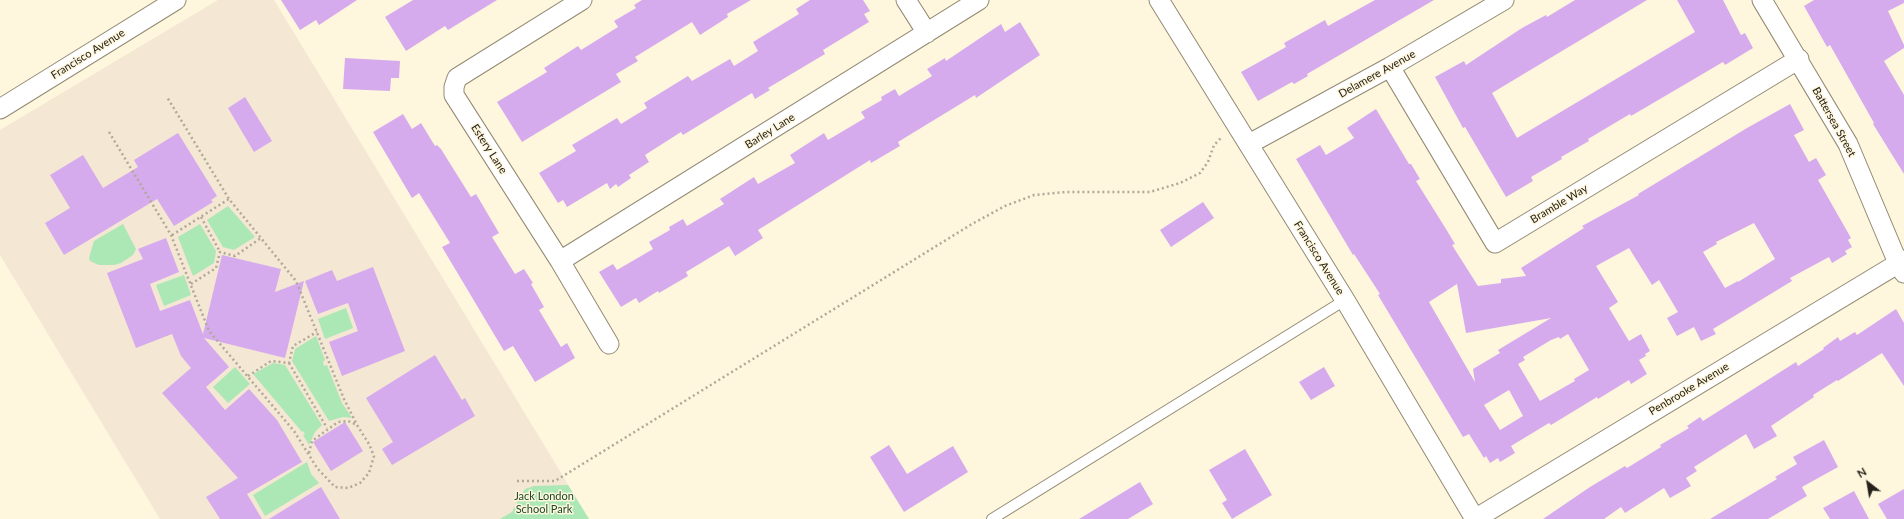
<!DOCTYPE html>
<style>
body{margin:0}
#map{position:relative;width:1904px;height:519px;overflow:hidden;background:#fff6de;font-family:Lato,sans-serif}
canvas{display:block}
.north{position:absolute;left:1848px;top:463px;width:40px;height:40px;-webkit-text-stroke:3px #fff6de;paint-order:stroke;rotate:329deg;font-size:11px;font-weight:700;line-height:16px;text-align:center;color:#252219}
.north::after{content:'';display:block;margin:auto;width:14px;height:18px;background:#252219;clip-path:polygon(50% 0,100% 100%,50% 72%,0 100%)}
</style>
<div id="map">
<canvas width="1904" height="519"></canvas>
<div class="north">N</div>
</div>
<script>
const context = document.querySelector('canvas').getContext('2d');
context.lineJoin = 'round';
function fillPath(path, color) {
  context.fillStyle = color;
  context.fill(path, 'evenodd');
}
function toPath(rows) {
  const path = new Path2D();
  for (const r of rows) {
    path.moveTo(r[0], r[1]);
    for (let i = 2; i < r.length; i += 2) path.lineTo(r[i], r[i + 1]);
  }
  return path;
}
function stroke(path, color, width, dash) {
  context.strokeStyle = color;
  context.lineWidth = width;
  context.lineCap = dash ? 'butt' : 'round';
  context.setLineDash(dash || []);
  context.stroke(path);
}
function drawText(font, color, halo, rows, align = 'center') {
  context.font = font + ' Lato,sans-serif';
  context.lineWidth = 3;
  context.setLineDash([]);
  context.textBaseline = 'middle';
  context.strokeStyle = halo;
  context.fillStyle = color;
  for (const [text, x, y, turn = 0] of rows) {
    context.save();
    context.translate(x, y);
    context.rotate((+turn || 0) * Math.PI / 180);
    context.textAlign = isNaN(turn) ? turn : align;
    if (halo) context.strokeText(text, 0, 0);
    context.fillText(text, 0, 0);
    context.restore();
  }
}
fillPath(toPath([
 [218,0,274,0,589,519,160,519,0,255,0,130]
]), '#f4e7d3');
fillPath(toPath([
 [228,206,255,237,234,250,223,247,207,220],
 [123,224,136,249,133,255,121,263,114,265,99,265,90,261,89,258,94,241],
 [200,224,216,251,214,263,193,276,178,237],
 [184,275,191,295,164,306,156,285],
 [346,308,353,328,325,339,318,319],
 [316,336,325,360,323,362,324,366,327,365,342,403,352,418,343,417,329,421,292,361,295,349],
 [273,363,285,365,322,425,315,432,309,445,303,435,305,434,303,431,302,432,253,374],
 [235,367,250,384,228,403,213,387],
 [307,462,311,474,319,483,265,516,253,495],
 [568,485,589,519,500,519,512,512,525,489,534,486]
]), '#abe8b5');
fillPath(toPath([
 [281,0,357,0,319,25,316,20,300,30],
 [413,0,497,0,448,30,445,26,406,51,385,17],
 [642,0,751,0,727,14,728,17,700,35,692,22,635,57,638,61,616,74,621,82,522,142,497,102,547,72,544,68,578,46,581,50,618,27,614,21,636,8,634,5],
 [810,0,863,0,870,11,864,14,869,22,823,50,825,54,768,88,770,90,755,99,752,93,683,135,681,132,645,155,649,162,629,175,631,178,618,187,616,184,610,189,607,183,567,207,563,200,558,203,539,173,576,151,572,145,617,118,621,124,647,108,644,103,688,76,692,81,730,59,734,66,758,51,753,42,799,14,796,9],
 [1375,0,1434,0,1307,74,1308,76,1294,84,1292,82,1258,101,1241,72,1286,47,1284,43,1325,20,1328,26],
 [1575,0,1647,0,1492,93,1517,138,1695,32,1677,0,1723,0,1741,35,1745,33,1753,48,1725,65,1723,62,1631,116,1630,114,1588,139,1589,141,1561,157,1562,159,1531,177,1533,181,1506,197,1465,127,1463,128,1435,77,1464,61,1466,65,1522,28,1546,15,1547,17],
 [1814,0,1904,0,1904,3,1888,11,1904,45,1904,48,1884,61,1904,95,1904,174,1873,124,1874,123,1830,45,1827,47,1804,6],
 [1020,22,1040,55,976,98,975,95,898,142,900,146,871,163,870,160,758,230,763,238,735,256,729,246,686,272,688,276,659,293,658,291,639,303,636,298,621,307,599,272,613,264,617,270,653,249,649,242,670,230,669,227,683,219,687,226,724,204,720,199,754,177,758,184,795,163,790,155,824,133,828,140,865,118,861,112,882,100,881,97,895,89,899,96,932,76,927,69,945,58,946,61,1001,24,1005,32],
 [345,58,400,61,399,78,391,78,390,91,343,89],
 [245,97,272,141,254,152,228,108],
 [1790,104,1804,130,1794,135,1809,162,1816,158,1826,175,1818,180,1851,238,1848,240,1852,247,1845,251,1847,254,1832,263,1829,257,1790,278,1792,281,1713,329,1716,334,1701,341,1694,327,1677,336,1667,318,1678,312,1659,280,1652,285,1629,248,1596,266,1618,302,1609,308,1629,341,1641,334,1650,351,1645,354,1646,356,1639,360,1647,374,1631,384,1629,380,1598,399,1597,397,1551,425,1549,423,1511,446,1515,453,1500,462,1498,458,1490,463,1486,456,1484,458,1469,434,1463,437,1378,295,1380,294,1354,254,1353,255,1296,159,1320,145,1326,155,1354,138,1347,128,1376,109,1409,164,1411,164,1420,179,1416,181,1446,229,1455,244,1452,245,1478,286,1501,283,1501,279,1526,276,1521,268,1584,228,1582,226,1639,195,1638,194,1747,128],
 [1754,223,1775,259,1738,282,1738,281,1725,288,1703,252,1717,244,1716,242],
 [1457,284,1466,333,1551,318,1498,350,1500,353,1473,369,1475,382,1429,302],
 [1568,334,1589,370,1574,379,1575,381,1540,401,1518,364,1525,360,1523,357,1551,340,1559,337,1560,339],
 [1509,390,1523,416,1500,430,1484,405],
 [403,114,412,129,421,123,435,146,437,145,441,149,471,197,476,194,499,233,492,237,515,274,524,269,533,283,531,284,544,307,539,310,561,347,567,343,575,358,535,382,513,346,504,351,442,247,450,243,442,230,419,193,412,198,373,132],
 [178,133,217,196,211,200,213,202,174,226,157,199,64,255,45,223,70,208,50,175,83,155,103,188,138,167,134,160],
 [1203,202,1214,218,1171,247,1160,230],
 [166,238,179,272,150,284,160,311,190,300,203,334,222,255,281,269,275,292,304,281,285,358,204,338,229,367,206,387,225,410,249,389,277,420,302,462,247,494,262,519,220,519,206,497,238,478,162,393,191,368,181,356,172,334,136,348,107,273,143,259,138,249],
 [373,267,405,351,342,376,329,342,358,331,348,303,318,314,305,281,332,270,337,281],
 [1896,309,1904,323,1904,386,1882,353,1838,381,1837,380,1813,395,1814,397,1771,426,1777,436,1754,449,1746,434,1694,467,1697,471,1686,478,1691,486,1670,498,1664,488,1625,513,1621,507,1604,519,1543,519,1590,487,1625,466,1627,468,1661,447,1660,445,1689,428,1687,426,1700,417,1703,421,1796,362,1798,366,1824,349,1823,348,1838,337,1840,341,1855,332,1857,335],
 [435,355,462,400,465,398,475,416,392,465,382,449,393,442,366,398],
 [1324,367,1335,386,1311,400,1299,382],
 [345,422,363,451,331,471,313,442],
 [1824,440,1838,467,1802,487,1807,496,1768,519,1710,519,1777,479,1775,477,1797,464,1793,457],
 [889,445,907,474,953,446,968,472,904,512,870,457],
 [1245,449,1272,495,1232,519,1222,503,1227,500,1209,470],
 [1140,482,1153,504,1128,519,1079,519],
 [321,487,340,519,269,519],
 [1904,489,1904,519,1887,519,1878,504],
 [1854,491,1869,519,1830,519,1823,508]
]), '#d6abed');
const service = toPath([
 [992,519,1345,300]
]);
const minor = toPath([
 [582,0,457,78,454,87,454,95,560,261,609,344],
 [906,0,927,33],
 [1159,0,1345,300,1475,519],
 [1762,0,1848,144,1898,263,1904,273],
 [1390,67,1495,243,1799,59],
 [0,109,176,0],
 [1249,144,1390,67,1504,0],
 [560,261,979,0],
 [1475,519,1904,260]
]);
stroke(service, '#928a74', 12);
stroke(minor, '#928a74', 21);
stroke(toPath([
 [109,132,171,235,209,331,294,431,317,468,335,487,348,488,360,483,369,473,374,456,369,444,357,425,344,399,296,281,229,199,167,97],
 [201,217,220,252],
 [172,235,229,199],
 [191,284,216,268,220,252,235,256,261,238],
 [289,363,327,428],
 [248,376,271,361,289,363,293,346,317,332],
 [309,453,312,441,338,422,348,421,357,425],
 [517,481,555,481,972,224,1005,206,1034,195,1066,192,1150,192,1180,183,1200,173,1208,162,1214,145,1222,137]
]), '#b0a997', 2.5, [2, 3]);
stroke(service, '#fff', 10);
stroke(minor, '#fff', 19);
drawText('11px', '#252219', '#fff6de', [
 ["Francisco Avenue",88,54,-32],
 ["Delamere Avenue",1377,74,-29],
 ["Battersea Street",1834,122,61],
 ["Barley Lane",770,131,-32],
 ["Estery Lane",489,149,57],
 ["Bramble Way",1559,204,-31],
 ["Francisco Avenue",1319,258,58],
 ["Penbrooke Avenue",1689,389,-31]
]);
drawText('11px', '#1a4926', '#fff6de', [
 ["Jack London",544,496],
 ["School Park",544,509]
]);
</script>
